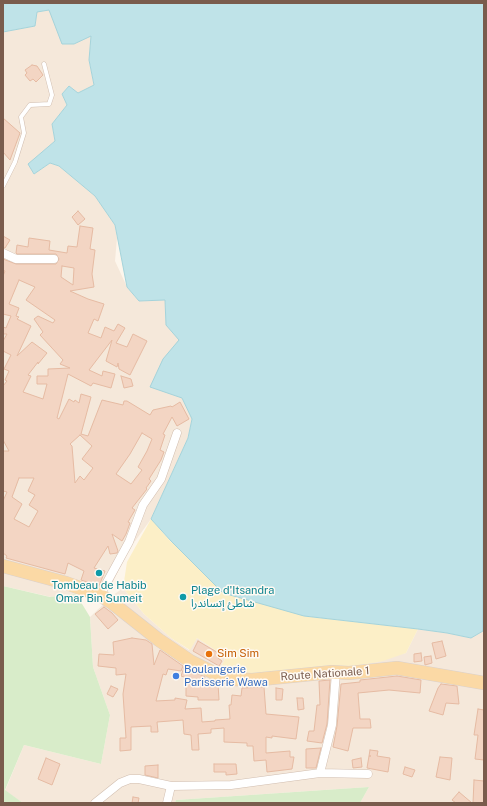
<!DOCTYPE html>
<meta charset="utf-8">
<style>
body{margin:0}
#map{position:relative;width:487px;height:806px;overflow:hidden;background:#fdf6ec;font-family:"Public Sans",sans-serif}
canvas{display:block}
.frame{position:absolute;inset:0;border:4px solid #7a5c4d;pointer-events:none}
</style>
<div id="map">
<canvas width="487" height="806"></canvas>
<div class="frame"></div>
</div>
<script>
const context = document.querySelector('canvas').getContext('2d');
context.lineJoin = 'round';
function fillPath(path, color) {
  context.fillStyle = color;
  context.fill(path, 'evenodd');
}
function toPath(rows) {
  const path = new Path2D();
  for (const r of rows) {
    path.moveTo(r[0], r[1]);
    for (let i = 2; i < r.length; i += 2) path.lineTo(r[i], r[i + 1]);
  }
  return path;
}
function stroke(path, color, width, dash) {
  context.strokeStyle = color;
  context.lineWidth = width;
  context.lineCap = dash ? 'butt' : 'round';
  context.setLineDash(dash || []);
  context.stroke(path);
}
function drawText(font, color, halo, rows, align = 'center') {
  context.font = font + ' "Public Sans","Noto Sans Arabic",sans-serif';
  context.lineWidth = 3;
  context.setLineDash([]);
  context.textBaseline = 'middle';
  context.strokeStyle = halo;
  context.fillStyle = color;
  for (const [text, x, y, turn = 0] of rows) {
    context.save();
    context.translate(x, y);
    context.rotate((+turn || 0) * Math.PI / 180);
    context.textAlign = isNaN(turn) ? turn : align;
    if (halo) context.strokeText(text, 0, 0);
    context.fillText(text, 0, 0);
    context.restore();
  }
}
fillPath(toPath([
 [49,10,74,44,91,35,89,60,94,85,78,93,69,86,62,94,67,105,52,124,55,141,29,164,34,174,50,163,59,166,95,196,115,225,117,238,115,261,127,287,139,301,165,300,166,324,180,340,182,398,192,419,188,438,151,519,128,551,109,590,51,597,3,586,3,32,35,26,37,12],
 [123,588,144,614,171,638,189,650,197,638,226,657,221,667,236,675,406,653,418,629,447,633,471,638,484,630,484,803,360,803,369,787,176,800,175,803,23,803,5,791,24,745,101,764,110,715,93,667,90,617,112,596]
]), '#f5e8da');
fillPath(toPath([
 [3,586,50,597,76,594,90,617,93,667,110,715,101,764,24,745,5,790,23,803,3,803],
 [369,787,360,803,175,803,176,800]
]), '#d8ecc9');
fillPath(toPath([
 [151,519,171,542,304,616,418,629,406,653,383,661,356,666,256,677,236,675,221,667,226,657,197,638,190,650,171,638,144,614,123,588,127,562]
]), '#fcefc7');
const water = toPath([
 [3,3,484,3,483,631,471,638,447,633,418,629,304,616,223,593,171,541,151,519,188,438,192,419,182,398,150,387,163,359,179,340,166,325,165,300,139,301,127,287,115,225,95,196,59,166,50,163,34,174,28,164,55,141,52,124,67,105,62,94,69,86,78,93,94,85,89,60,91,36,74,44,62,44,49,10,37,12,35,26,3,32,3,3]
]);
fillPath(water, '#bfe3e8');
stroke(water, '#a5d3da', 1);
const building = toPath([
 [32,65,37,66,43,75,36,82,33,79,30,81,25,75,27,73,25,70,32,65],
 [3,118,20,133,10,160,3,152,3,118],
 [78,211,85,219,78,225,72,217,78,211],
 [80,226,93,228,90,249,95,250,92,274,94,287,70,291,88,299,104,304,98,321,94,319,88,333,101,338,105,327,114,331,118,324,125,328,116,343,127,347,133,334,147,341,130,375,119,369,118,363,117,367,106,361,112,340,89,370,102,376,103,371,115,374,111,388,93,383,91,386,68,374,57,418,59,419,69,399,74,402,75,400,79,403,81,394,91,397,81,434,88,436,102,400,123,405,124,401,127,401,150,415,153,410,171,406,172,407,180,402,189,419,177,426,172,417,163,434,165,435,160,450,164,452,161,460,149,479,151,481,146,488,147,489,132,508,135,510,128,522,130,523,126,534,122,541,112,534,118,551,117,553,110,554,108,546,94,568,105,571,99,586,81,580,84,571,68,563,65,574,6,558,7,556,3,553,3,501,7,492,3,491,3,451,9,451,3,440,3,386,7,381,5,380,9,371,4,369,11,355,3,351,3,341,7,334,3,334,3,327,6,328,11,316,3,314,3,276,5,271,3,270,3,259,16,264,56,264,59,259,56,254,17,254,16,253,17,245,28,247,29,238,50,241,49,250,67,253,68,246,77,247,80,226],
 [62,266,74,268,73,285,61,277,62,266],
 [19,280,35,287,26,300,55,320,53,323,38,316,34,319,43,332,40,335,63,360,60,364,70,368,48,369,48,376,37,376,37,384,47,384,43,399,23,392,31,376,28,375,38,362,38,364,47,353,32,342,17,356,31,326,17,319,19,317,16,316,19,308,9,304,19,280],
 [142,433,152,439,147,451,138,467,142,470,131,484,116,474,130,454,142,433],
 [80,435,92,446,82,459,93,468,84,480,80,476,75,483,72,446,70,444,80,435],
 [19,478,34,478,28,491,35,495,29,505,38,511,29,527,14,519,22,504,12,497,19,478],
 [3,236,10,240,5,248,3,248,3,236],
 [121,376,131,379,133,386,124,388,121,376],
 [104,607,112,613,118,620,108,629,95,614,104,607],
 [132,638,146,640,152,644,154,665,160,650,183,666,181,671,168,669,166,675,163,674,156,701,175,700,175,698,187,700,185,709,201,708,202,722,215,721,215,720,230,719,229,705,231,705,232,695,241,696,242,688,264,687,266,714,299,717,296,739,272,736,272,738,266,737,266,753,290,751,290,757,294,757,292,769,267,772,266,760,254,761,253,746,247,746,247,743,224,742,224,728,211,729,211,733,198,734,199,750,192,750,191,735,184,734,183,720,157,722,158,732,151,732,151,726,131,727,131,750,120,751,120,738,126,738,123,694,126,674,116,675,116,668,98,666,99,654,114,655,113,642,132,638],
 [198,641,220,654,218,658,222,661,219,666,193,651,198,641],
 [442,641,446,656,436,659,432,643,442,641],
 [421,653,422,661,414,662,414,654,421,653],
 [431,656,432,663,425,665,424,657,431,656],
 [184,667,205,677,204,679,218,683,219,700,198,700,198,697,186,696,186,687,185,686,187,678,181,676,184,667],
 [397,676,421,680,420,693,389,690,358,693,360,719,370,719,371,728,353,728,348,751,333,747,337,726,341,684,360,682,360,680,397,676],
 [330,680,327,724,322,743,307,741,309,731,314,731,317,705,320,705,319,681,330,680],
 [441,684,457,686,459,704,446,703,443,715,429,711,438,688,441,684],
 [111,686,118,689,113,697,107,694,111,686],
 [276,688,283,689,282,700,276,700,276,688],
 [297,698,303,698,304,709,298,710,297,698],
 [478,709,484,710,484,760,475,759,478,735,474,735,478,709],
 [321,748,316,768,306,768,306,749,321,748],
 [370,750,378,751,377,756,390,758,388,772,367,768,369,756,371,756,369,756,370,750],
 [440,757,452,758,450,780,436,777,440,757],
 [46,758,60,764,52,785,38,779,46,758],
 [361,758,362,767,353,768,352,760,361,758],
 [214,764,236,764,237,774,226,775,226,772,214,772,214,764],
 [158,765,158,778,145,775,145,766,158,765],
 [405,767,415,770,412,777,403,774,405,767],
 [474,780,484,781,484,803,473,803,474,780],
 [459,792,472,803,456,803,452,800,459,792],
 [133,797,139,798,138,803,132,803,133,797]
]);
fillPath(building, '#f3d5c3');
stroke(building, '#e6bba3', 1);
const lane = toPath([
 [3,186,15,162,24,133,21,117,30,105,49,104,52,95,44,64]
]);
const street = toPath([
 [3,253,16,259,54,259],
 [100,595,129,542,143,505,161,479,177,433],
 [320,773,332,725,336,672],
 [95,803,120,783,130,779,139,779,171,786,231,785,320,773,368,774],
 [167,803,171,786]
]);
const primary = toPath([
 [3,566,66,583,100,595,111,602,159,640,190,661,212,672,232,679,252,680,332,672,349,673,397,668,484,683]
]);
stroke(lane, '#d1beb0', 5);
stroke(street, '#d1beb0', 9);
stroke(primary, '#dad1cd', 14);
stroke(lane, '#fff', 4);
stroke(street, '#fff', 8);
stroke(primary, '#fbd9a5', 13);
for (const [x, y, r, color] of [
 [99,573,4,"#0f9aa8"],
 [183,597,4,"#0f9aa8"],
 [209,654,4,"#e8710a"],
 [176,676,4,"#3f7fe0"]
]) {
  const dot = new Path2D();
  dot.arc(x, y, r, 0, 2 * Math.PI);
  context.fillStyle = color;
  context.fill(dot);
  stroke(dot, '#fffaf3', 1.5);
}
drawText('11px', '#0d838f', '#fffaf3', [
 ["Tombeau de Habib",99,586],
 ["Omar Bin Sumeit",99,599],
 ["Plage d'Itsandra",191,591,"left"],
 ["شاطئ إتساندرا",191,604,"left"]
]);
drawText('11px', '#c56008', '#fffaf3', [
 ["Sim Sim",217,654]
], 'left');
drawText('11px', '#366cbe', '#fffaf3', [
 ["Boulangerie",184,670],
 ["Parisserie Wawa",184,683]
], 'left');
drawText('11px', '#7a5c4d', '#fffaf3', [
 ["Route Nationale 1",325,674,-4]
]);
</script>
